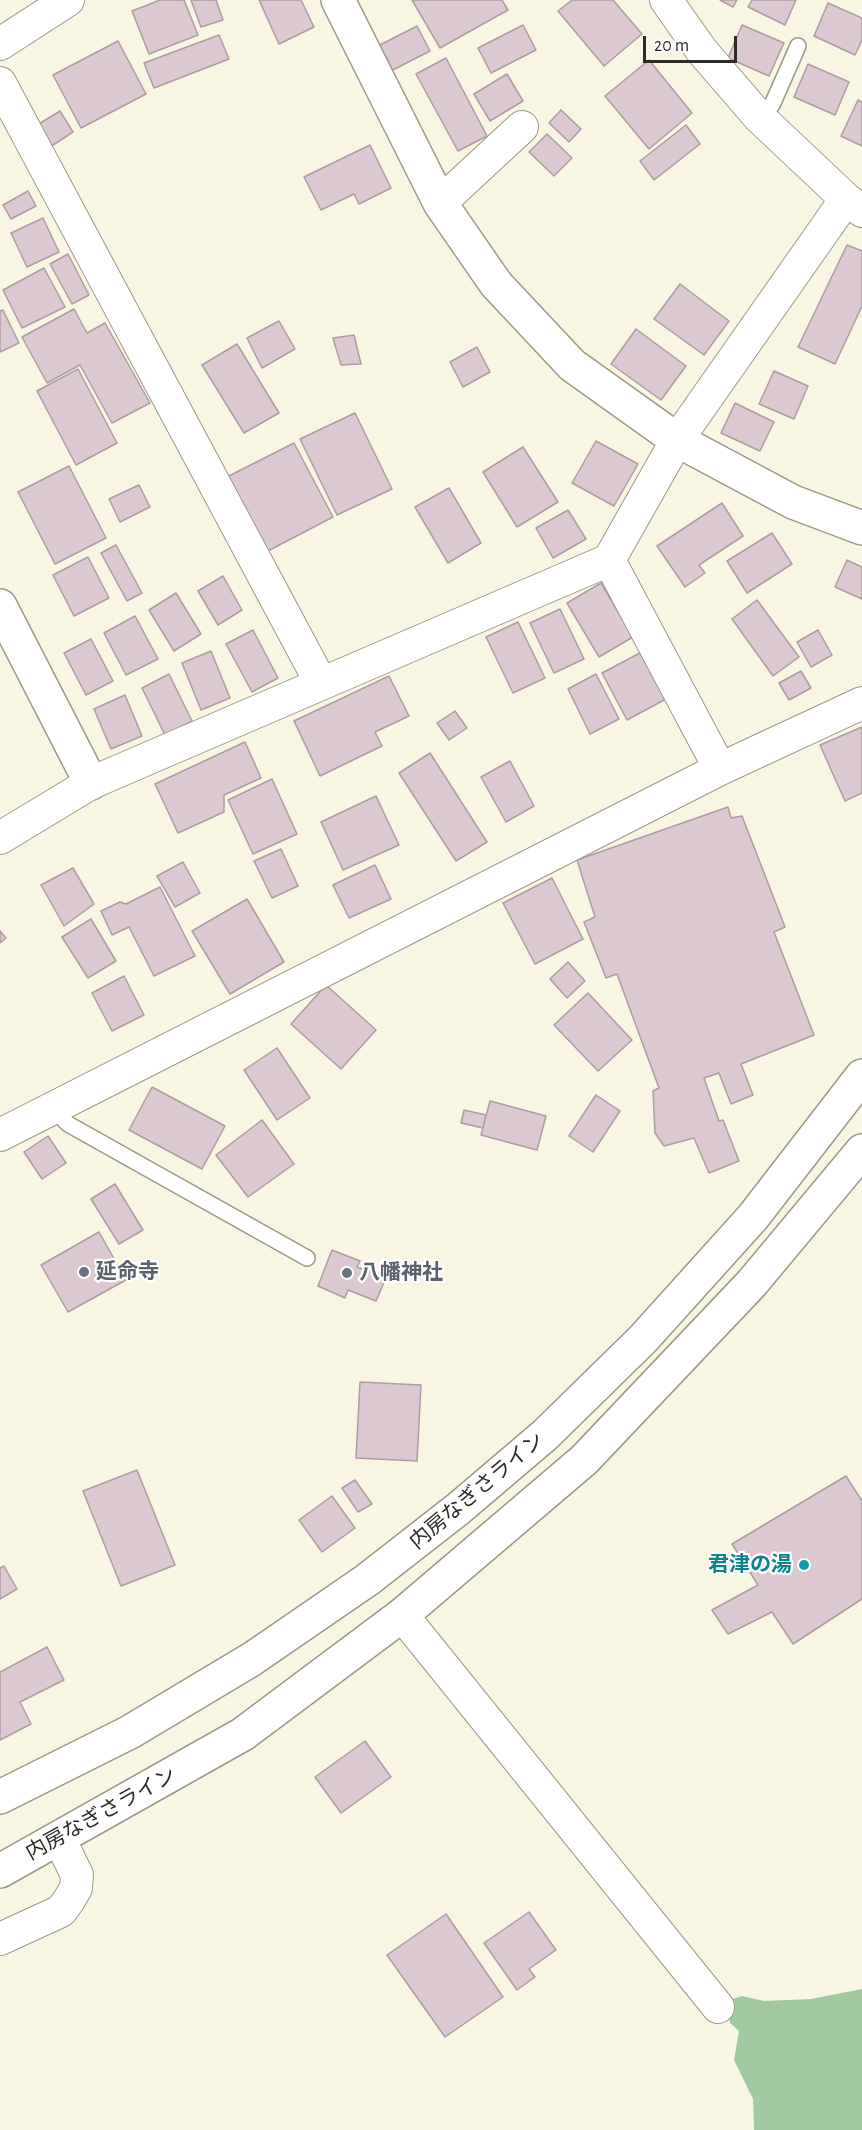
<!DOCTYPE html>
<meta charset="utf-8">
<style>
body{margin:0}
#map{position:relative;width:862px;height:2130px;overflow:hidden;background:#f8f5e2;font-family:"Alegreya Sans",sans-serif}
canvas{display:block}
.scale{position:absolute;left:643px;top:36px;width:94px;height:27px;box-sizing:border-box;border:3px solid #2c2b24;border-top:0;padding-left:8px;font-size:18px;line-height:21px;white-space:nowrap;color:#2c2b24;-webkit-text-stroke:4px #fff;paint-order:stroke}
</style>
<div id="map">
<canvas width="862" height="2130"></canvas>
<div class="scale">20 m</div>
</div>
<script>
const context = document.querySelector('canvas').getContext('2d');
context.lineJoin = 'round';
function fillPath(path, color) {
  context.fillStyle = color;
  context.fill(path, 'evenodd');
}
function toPath(rows) {
  const path = new Path2D();
  for (const r of rows) {
    path.moveTo(r[0], r[1]);
    for (let i = 2; i < r.length; i += 2) path.lineTo(r[i], r[i + 1]);
  }
  return path;
}
function stroke(path, color, width, dash) {
  context.strokeStyle = color;
  context.lineWidth = width;
  context.lineCap = dash ? 'butt' : 'round';
  context.setLineDash(dash || []);
  context.stroke(path);
}
function drawText(font, color, halo, rows, align = 'center') {
  context.font = font + ' "Alegreya Sans","Noto Sans JP",sans-serif';
  context.lineWidth = 4.5;
  context.setLineDash([]);
  context.textBaseline = 'middle';
  context.strokeStyle = halo;
  context.fillStyle = color;
  for (const [text, x, y, turn = 0] of rows) {
    context.save();
    context.translate(x, y);
    context.rotate((+turn || 0) * Math.PI / 180);
    context.textAlign = isNaN(turn) ? turn : align;
    if (halo) context.strokeText(text, 0, 0);
    context.fillText(text, 0, 0);
    context.restore();
  }
}
fillPath(toPath([
 [862,1989,862,2130,754,2130,753,2099,734,2060,739,2031,730,2023,729,2000,742,1996,764,2001,811,1999]
]), '#a1caa0');
const building = toPath([
 [160,0,184,0,198,35,149,54,132,11,160,0],
 [191,0,216,0,223,20,201,27,191,0],
 [259,0,301,0,314,27,279,44,259,0],
 [412,0,502,0,508,10,440,48,412,0],
 [572,0,613,0,642,34,604,66,558,11,572,0],
 [720,0,737,0,733,7,720,0],
 [752,0,796,0,785,25,748,7,752,0],
 [828,3,862,18,862,40,855,55,814,36,828,3],
 [523,25,536,50,491,73,478,48,523,25],
 [742,25,784,43,769,76,728,58,742,25],
 [417,26,430,51,385,74,372,49,417,26],
 [219,35,229,59,154,88,144,63,219,35],
 [118,41,146,94,81,128,53,75,118,41],
 [446,58,487,136,458,151,416,74,446,58],
 [649,60,692,113,649,149,605,96,649,60],
 [808,64,849,82,835,115,794,97,808,64],
 [507,74,523,101,490,121,474,94,507,74],
 [858,100,862,102,862,146,841,136,858,100],
 [561,110,581,129,569,142,549,123,561,110],
 [60,111,73,132,50,147,37,125,60,111],
 [686,125,700,144,654,180,640,161,686,125],
 [547,134,572,158,554,176,529,152,547,134],
 [370,145,391,188,359,204,354,194,321,210,304,177,370,145],
 [28,191,36,206,11,219,3,205,28,191],
 [43,218,59,252,27,267,11,233,43,218],
 [847,245,862,251,862,306,835,364,798,347,847,245],
 [68,254,89,295,72,304,50,264,68,254],
 [44,268,65,307,22,328,3,290,44,268],
 [680,284,729,321,704,355,654,319,680,284],
 [74,309,87,333,105,323,150,403,112,423,80,365,47,383,22,337,74,309],
 [3,310,19,343,0,352,0,311,3,310],
 [279,321,295,349,262,368,247,338,279,321],
 [636,329,686,366,661,400,611,364,636,329],
 [354,335,361,364,341,365,333,338,354,335],
 [237,344,279,413,244,433,202,365,237,344],
 [477,347,490,372,463,387,450,362,477,347],
 [78,369,117,443,76,465,37,391,78,369],
 [774,371,808,386,794,419,759,404,774,371],
 [735,403,774,422,760,451,721,433,735,403],
 [355,413,392,489,337,515,300,439,355,413],
 [596,441,638,464,614,506,572,483,596,441],
 [294,443,333,517,264,553,225,478,294,443],
 [523,447,558,502,517,527,483,472,523,447],
 [69,466,106,538,55,564,18,492,69,466],
 [139,485,150,507,120,522,109,499,139,485],
 [449,488,481,543,448,563,415,507,449,488],
 [722,503,743,536,699,565,705,573,685,587,657,546,722,503],
 [568,510,586,539,553,558,536,528,568,510],
 [772,533,792,564,747,593,727,561,772,533],
 [116,545,142,593,127,601,101,553,116,545],
 [88,557,109,598,74,616,53,575,88,557],
 [847,560,862,567,862,599,835,587,847,560],
 [223,576,242,610,218,625,198,591,223,576],
 [601,583,633,637,599,657,567,603,601,583],
 [176,593,201,634,174,651,149,610,176,593],
 [757,600,799,657,773,676,732,619,757,600],
 [560,609,584,659,554,673,530,623,560,609],
 [135,616,158,659,126,675,104,633,135,616],
 [518,622,545,678,513,693,486,637,518,622],
 [253,630,278,678,252,692,226,644,253,630],
 [818,630,832,655,811,667,797,642,818,630],
 [91,639,113,681,86,695,64,653,91,639],
 [211,651,230,698,201,710,182,663,211,651],
 [640,653,666,699,627,720,602,673,640,653],
 [801,671,811,688,789,700,779,683,801,671],
 [169,674,192,721,165,735,142,688,169,674],
 [596,674,619,719,590,734,568,689,596,674],
 [389,676,409,716,375,732,382,746,320,776,294,721,389,676],
 [125,695,142,736,111,749,94,709,125,695],
 [455,711,467,728,449,740,437,723,455,711],
 [862,727,862,793,845,801,820,745,862,727],
 [245,742,261,778,224,795,224,812,178,833,155,784,245,742],
 [430,753,487,842,456,861,399,773,430,753],
 [510,761,534,806,506,822,481,777,510,761],
 [272,779,297,834,253,854,228,800,272,779],
 [376,796,399,845,343,870,321,822,376,796],
 [728,807,731,818,742,816,785,927,774,932,814,1035,741,1064,753,1095,731,1104,719,1073,704,1078,719,1121,723,1120,739,1161,709,1173,694,1138,664,1146,655,1133,653,1091,659,1088,617,974,606,978,584,922,595,917,577,860,728,807],
 [281,849,298,886,272,898,254,861,281,849],
 [183,862,200,893,175,907,157,876,183,862],
 [375,865,391,899,349,918,333,885,375,865],
 [73,868,94,904,64,926,41,885,73,868],
 [552,878,583,939,535,964,503,903,552,878],
 [160,887,195,956,154,976,129,927,112,935,101,911,120,902,126,904,160,887],
 [247,899,284,962,230,994,192,931,247,899],
 [91,919,116,961,88,978,62,937,91,919],
 [0,931,6,938,0,943,0,931],
 [568,962,585,981,567,998,550,979,568,962],
 [124,976,144,1015,112,1031,92,993,124,976],
 [326,985,376,1030,341,1069,291,1024,326,985],
 [588,993,632,1040,598,1071,554,1025,588,993],
 [277,1048,310,1098,277,1120,244,1070,277,1048],
 [152,1087,225,1126,202,1169,129,1130,152,1087],
 [596,1095,620,1111,593,1152,569,1136,596,1095],
 [490,1101,546,1116,537,1150,481,1135,490,1101],
 [464,1110,486,1115,483,1128,461,1123,464,1110],
 [262,1120,294,1164,248,1197,216,1155,262,1120],
 [48,1136,66,1163,42,1179,24,1152,48,1136],
 [115,1184,143,1230,119,1244,91,1199,115,1184],
 [99,1232,126,1280,68,1312,41,1265,99,1232],
 [332,1250,360,1261,357,1267,386,1278,376,1301,348,1290,345,1298,318,1286,332,1250],
 [360,1382,421,1385,417,1461,356,1458,360,1382],
 [137,1470,175,1565,121,1586,83,1491,137,1470],
 [846,1476,862,1501,862,1599,793,1644,772,1612,728,1634,712,1610,758,1585,732,1544,846,1476],
 [355,1480,372,1504,358,1512,342,1488,355,1480],
 [332,1496,355,1528,322,1552,299,1520,332,1496],
 [4,1566,17,1589,0,1599,0,1568,4,1566],
 [47,1647,64,1680,20,1702,31,1724,0,1740,0,1672,47,1647],
 [365,1741,391,1777,341,1813,315,1777,365,1741],
 [529,1912,556,1950,529,1969,535,1977,517,1990,484,1943,529,1912],
 [446,1914,503,1997,445,2037,387,1955,446,1914]
]);
fillPath(building, '#dcc8d0');
stroke(building, '#af9ca3', 1.5);
const lane = toPath([
 [759,117,772,105,798,46],
 [52,1108,68,1124,307,1258]
]);
const street = toPath([
 [666,0,702,51,759,117,846,199,862,211],
 [0,44,68,0],
 [0,83,321,683],
 [440,203,522,127],
 [609,560,720,769],
 [0,838,91,783,609,560,677,440,846,199],
 [0,1135,720,769,862,703],
 [402,1615,718,2007],
 [0,1939,61,1911,69,1900,76,1888,77,1875,59,1838]
]);
const secondary = toPath([
 [338,0,440,203,496,284,572,365,677,440,793,502,862,528],
 [0,606,91,783]
]);
const highway = toPath([
 [0,1797,130,1732,252,1659,367,1580,458,1509,545,1435,643,1339,753,1217,862,1076],
 [0,1871,243,1734,402,1615,584,1460,752,1283,862,1151]
]);
stroke(lane, '#9c9988', 18);
stroke(street, '#9c9988', 34);
stroke(secondary, '#9c9988', 36);
stroke(highway, '#9c9988', 36);
stroke(lane, '#fff', 15);
stroke(street, '#fff', 32);
stroke(secondary, '#fff', 33);
stroke(highway, '#fff', 33);
for (const [x, y, r, color] of [
 [84,1272,6,"#6b7280"],
 [347,1273,6,"#6b7280"],
 [804,1565,6,"#0f9aa8"]
]) {
  const dot = new Path2D();
  dot.arc(x, y, r, 0, 2 * Math.PI);
  context.fillStyle = color;
  context.fill(dot);
  stroke(dot, '#fff', 2);
}
drawText('bold 21px', '#5b616d', '#fff', [
 ["延命寺",96,1272],
 ["八幡神社",359,1273]
], 'left');
drawText('21px', '#2c2b24', '#fff', [
 ["内房なぎさライン",477,1491,-40],
 ["内房なぎさライン",101,1814,-29]
]);
drawText('bold 21px', '#0d838f', '#fff', [
 ["君津の湯",792,1565]
], 'right');
</script>
